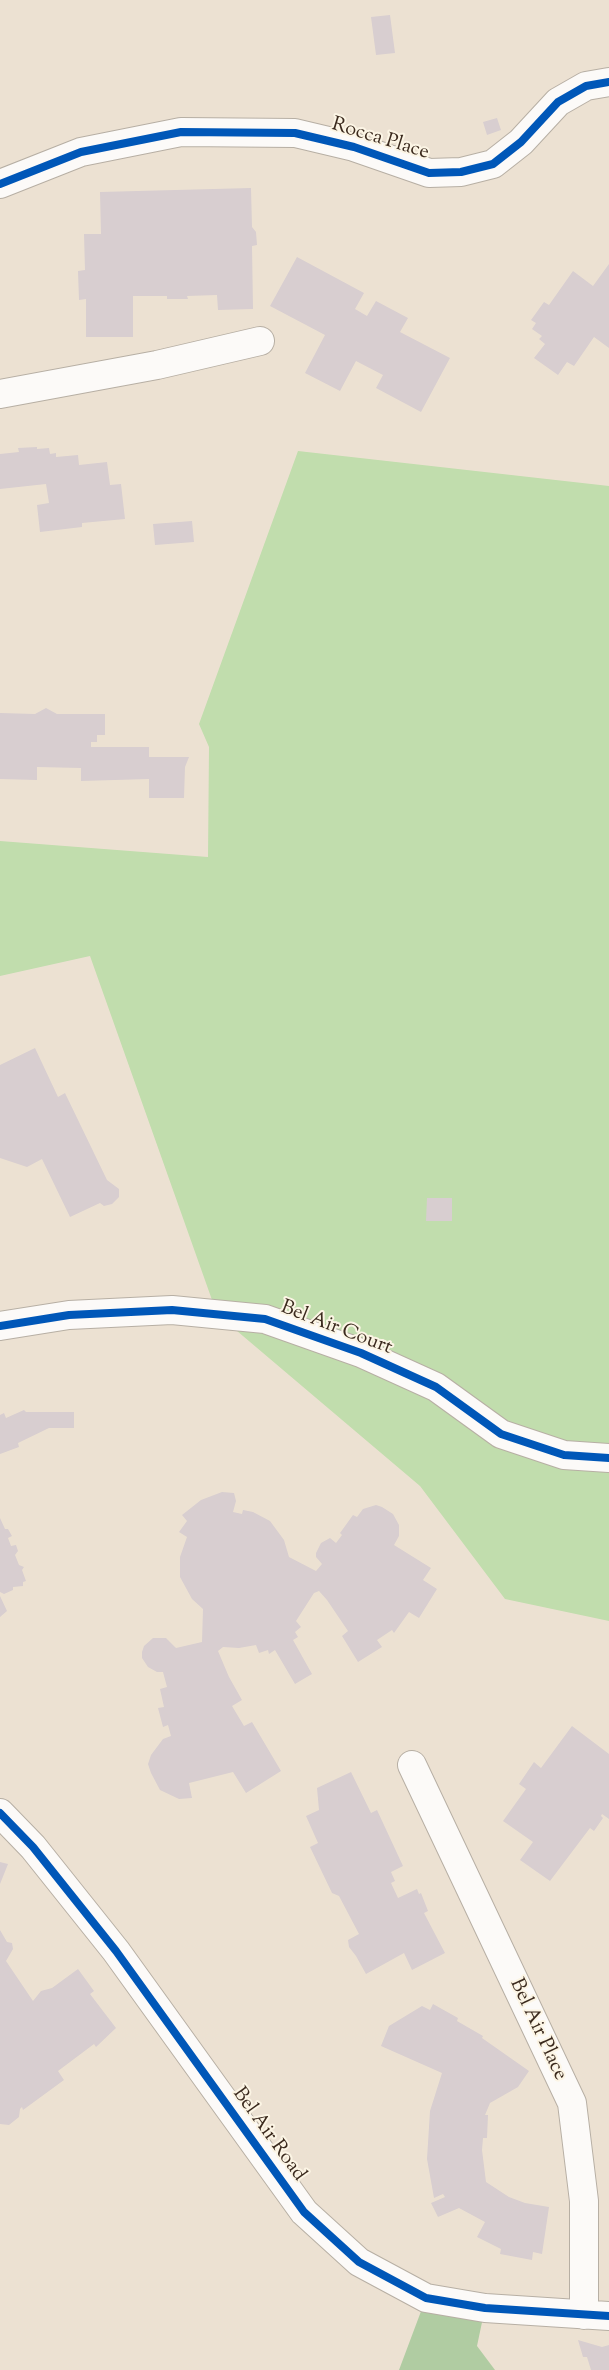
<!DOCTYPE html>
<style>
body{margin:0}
canvas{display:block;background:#ece1d2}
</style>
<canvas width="609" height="2370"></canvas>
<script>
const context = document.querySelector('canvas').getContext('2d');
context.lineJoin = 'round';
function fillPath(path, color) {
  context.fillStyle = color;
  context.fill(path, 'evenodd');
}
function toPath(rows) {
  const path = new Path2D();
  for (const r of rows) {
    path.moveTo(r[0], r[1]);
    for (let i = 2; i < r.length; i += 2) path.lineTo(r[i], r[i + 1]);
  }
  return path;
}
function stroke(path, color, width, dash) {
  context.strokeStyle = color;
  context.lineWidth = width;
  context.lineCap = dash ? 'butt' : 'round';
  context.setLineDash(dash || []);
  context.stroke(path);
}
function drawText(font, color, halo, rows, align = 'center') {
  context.font = font + ' "Sorts Mill Goudy",serif';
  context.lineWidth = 4;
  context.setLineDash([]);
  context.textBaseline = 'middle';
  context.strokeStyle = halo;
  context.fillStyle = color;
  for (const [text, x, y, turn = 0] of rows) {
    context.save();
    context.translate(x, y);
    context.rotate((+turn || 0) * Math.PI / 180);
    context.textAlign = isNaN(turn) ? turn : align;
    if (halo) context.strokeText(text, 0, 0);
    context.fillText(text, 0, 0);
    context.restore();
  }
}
fillPath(toPath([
 [298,451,609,486,609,1621,505,1599,420,1486,217,1314,90,956,0,976,0,841,208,857,209,747,199,724]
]), '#c1ddad');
fillPath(toPath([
 [426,2298,485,2308,477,2346,495,2370,399,2370]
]), '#b0cca2');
fillPath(toPath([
 [390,15,395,53,376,55,371,17],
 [497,118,501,130,487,135,483,122],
 [251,188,252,227,256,232,257,245,252,246,253,309,218,310,217,295,187,296,188,299,167,299,167,296,133,296,133,337,86,337,86,299,79,300,78,271,85,270,84,234,101,234,100,192],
 [297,257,364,293,355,309,367,316,376,301,408,318,400,332,450,358,421,412,376,388,383,375,356,361,340,391,305,373,325,335,270,306],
 [609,264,609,348,594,337,574,366,567,362,558,375,534,358,545,344,539,339,542,336,532,329,536,323,531,320,544,302,549,305,573,271,593,286],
 [37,447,37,449,49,448,50,454,56,453,56,457,78,455,79,465,107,462,110,485,121,484,125,519,82,523,82,527,40,532,37,505,49,503,46,484,0,489,0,454,19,452,18,448],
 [192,521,194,542,155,545,153,524],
 [46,708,57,714,105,714,105,735,97,735,97,742,91,742,91,747,149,747,149,757,189,757,185,767,184,798,149,798,149,779,81,781,81,768,37,767,37,780,0,779,0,713,35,714],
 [35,1048,58,1097,65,1093,107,1180,119,1189,119,1197,112,1204,104,1206,100,1203,70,1217,42,1159,27,1167,0,1158,0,1065],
 [427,1198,452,1198,452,1221,426,1221],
 [24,1410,26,1412,74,1412,74,1428,49,1428,18,1443,19,1447,0,1454,0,1415,4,1413,6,1418],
 [222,1492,234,1493,236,1501,233,1512,242,1514,243,1510,253,1512,270,1521,284,1540,289,1557,316,1571,322,1564,316,1557,316,1553,321,1543,330,1538,336,1543,342,1535,340,1533,353,1515,357,1517,363,1509,376,1505,382,1507,393,1514,399,1525,399,1536,394,1545,431,1568,423,1580,437,1589,419,1618,409,1612,394,1633,392,1630,377,1640,382,1647,358,1662,342,1636,348,1631,327,1600,319,1591,314,1593,296,1621,301,1627,295,1632,298,1637,293,1640,312,1674,295,1684,275,1650,269,1654,268,1650,259,1653,256,1645,239,1648,223,1647,218,1651,229,1677,242,1700,232,1706,244,1726,252,1722,281,1771,246,1793,233,1772,189,1783,192,1798,179,1799,160,1790,151,1773,148,1764,151,1755,163,1739,171,1736,168,1725,163,1727,158,1708,164,1707,160,1689,167,1687,163,1672,157,1672,148,1667,142,1658,142,1652,144,1646,153,1638,166,1638,176,1648,202,1642,203,1609,192,1599,180,1577,180,1557,187,1537,179,1532,187,1521,182,1515,201,1500],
 [0,1518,5,1529,8,1529,12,1536,8,1538,11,1546,16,1545,18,1551,15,1555,19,1565,24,1567,22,1570,26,1581,23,1582,23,1586,13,1587,13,1590,4,1594,0,1592],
 [0,1596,7,1611,0,1617],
 [572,1726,609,1754,609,1819,602,1814,601,1816,603,1818,594,1831,590,1828,550,1881,520,1860,533,1842,503,1821,526,1789,519,1784,534,1762,541,1768],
 [351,1772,371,1813,377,1810,403,1866,391,1872,395,1881,391,1883,398,1898,417,1889,419,1894,421,1893,428,1911,424,1913,445,1953,412,1970,404,1953,366,1974,356,1956,349,1947,348,1940,359,1934,339,1896,332,1893,310,1847,318,1843,306,1816,319,1810,317,1788],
 [0,1862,8,1864,0,1884],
 [0,1930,7,1942,12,1943,13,1949,6,1961,33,2001,41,1991,52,1988,78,1969,94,1991,90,1994,116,2028,96,2047,94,2044,58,2071,64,2080,23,2110,22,2107,20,2109,19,2117,9,2125,0,2124],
 [433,2004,458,2018,457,2021,483,2036,482,2038,529,2071,518,2087,490,2103,485,2115,488,2115,487,2138,483,2138,482,2150,486,2182,509,2197,525,2203,549,2207,542,2254,533,2252,532,2260,500,2254,501,2249,477,2237,485,2222,459,2208,438,2217,431,2203,445,2197,443,2194,434,2198,427,2159,430,2111,442,2073,381,2046,389,2026,422,2006,430,2010],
 [578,2340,602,2347,609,2345,609,2370,591,2370,587,2357,583,2357]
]), '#d8ced0');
const minor = toPath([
 [0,184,81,152,181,132,295,133,354,147,429,173,461,172,493,164,521,142,558,102,586,86,609,82],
 [0,394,157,365,260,341],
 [0,1326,69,1315,172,1310,265,1319,361,1353,436,1387,501,1434,564,1455,609,1458],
 [412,1765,572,2103,584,2201,584,2315],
 [0,1813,33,1847,116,1951,304,2212,359,2262,426,2298,485,2308,609,2316]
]);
stroke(minor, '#b7afa4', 30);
stroke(minor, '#fcfaf8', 28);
stroke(toPath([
 [0,184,81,152,181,132,295,133,354,147,429,173,461,172,493,164,521,142,558,102,586,86,609,82],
 [0,1326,69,1315,172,1310,265,1319,361,1353,436,1387,501,1434,564,1455,609,1458],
 [0,1813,33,1847,116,1951,304,2212,359,2262,426,2298,485,2308,609,2316]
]), '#0057b8', 8);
drawText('20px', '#3b2a1e', '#fcf5e5', [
 ["Rocca Place",380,140,17],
 ["Bel Air Court",336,1329,21],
 ["Bel Air Place",537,2030,65],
 ["Bel Air Road",268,2135,54]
]);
</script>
